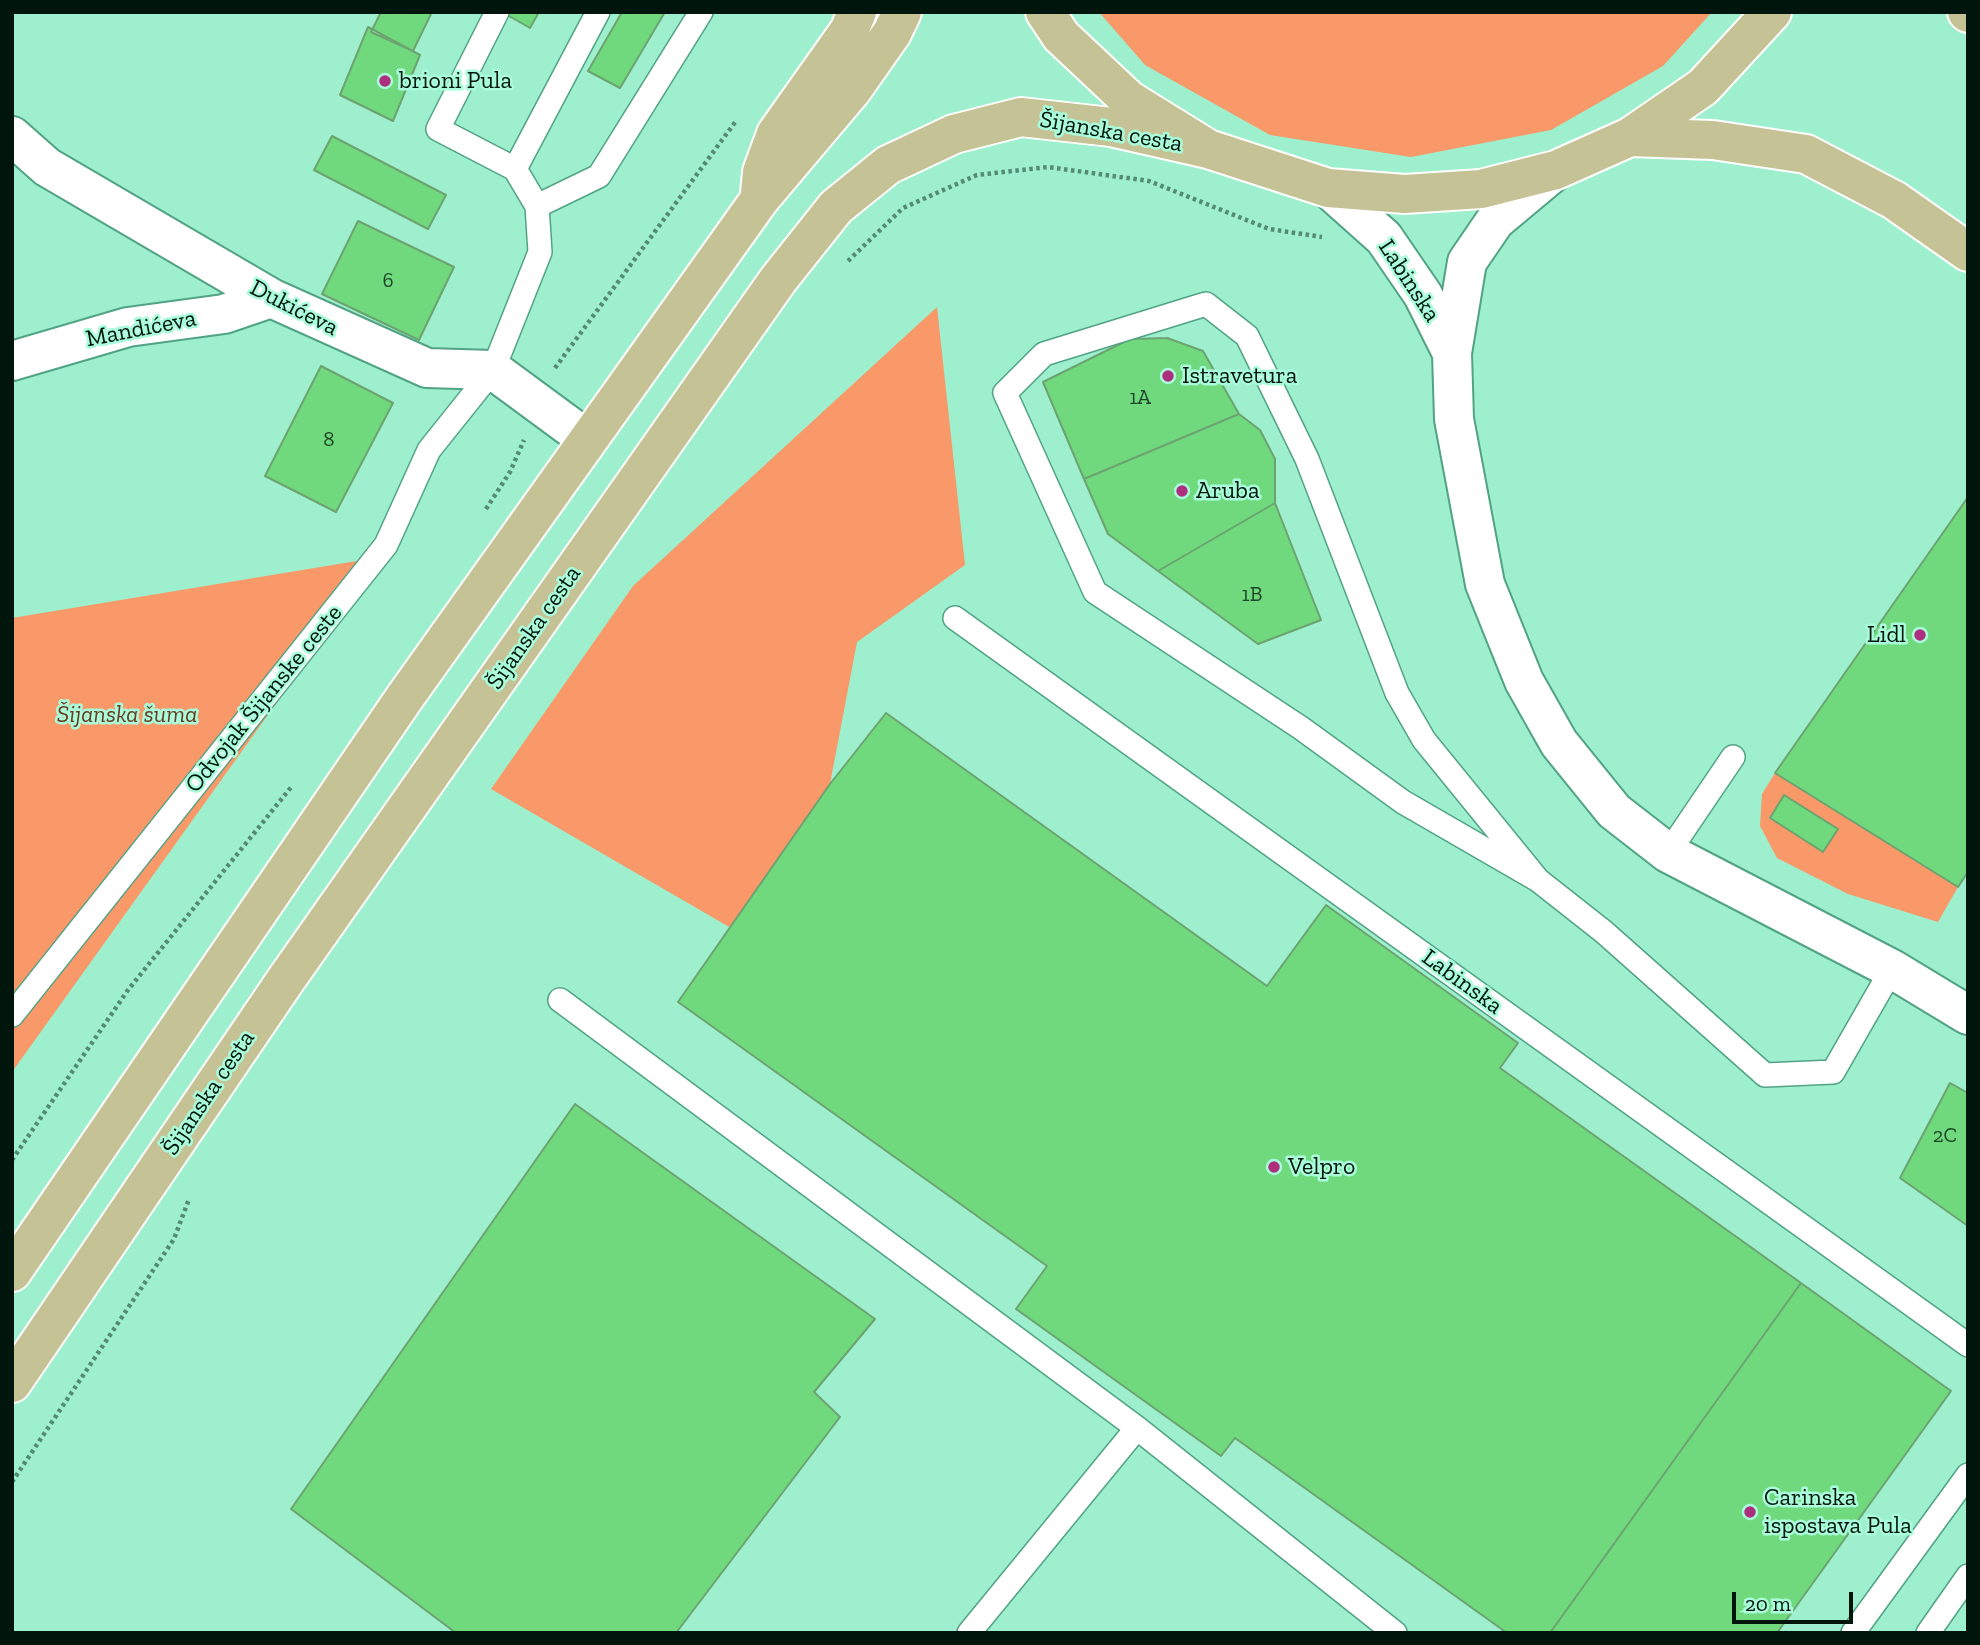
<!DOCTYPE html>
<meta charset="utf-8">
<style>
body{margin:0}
#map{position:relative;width:1980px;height:1645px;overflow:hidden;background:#9defce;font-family:"Zilla Slab",serif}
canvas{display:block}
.frame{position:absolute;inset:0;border:14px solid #00150c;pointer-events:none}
.scale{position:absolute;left:1732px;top:1592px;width:121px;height:32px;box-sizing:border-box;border:4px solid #00150c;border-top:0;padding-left:9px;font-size:21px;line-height:24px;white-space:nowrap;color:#00150c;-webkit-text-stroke:5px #aafddb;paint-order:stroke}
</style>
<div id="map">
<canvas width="1980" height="1645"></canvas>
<div class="frame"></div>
<div class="scale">20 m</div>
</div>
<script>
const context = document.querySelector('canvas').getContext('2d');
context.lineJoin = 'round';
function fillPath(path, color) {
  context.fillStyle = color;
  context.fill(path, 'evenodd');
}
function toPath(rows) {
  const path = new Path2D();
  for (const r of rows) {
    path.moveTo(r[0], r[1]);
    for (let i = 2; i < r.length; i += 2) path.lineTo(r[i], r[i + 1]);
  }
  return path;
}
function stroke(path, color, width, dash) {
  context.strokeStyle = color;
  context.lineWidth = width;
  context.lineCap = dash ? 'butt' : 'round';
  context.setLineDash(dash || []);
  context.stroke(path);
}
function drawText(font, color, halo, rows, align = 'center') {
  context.font = font + ' "Zilla Slab",serif';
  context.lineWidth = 5;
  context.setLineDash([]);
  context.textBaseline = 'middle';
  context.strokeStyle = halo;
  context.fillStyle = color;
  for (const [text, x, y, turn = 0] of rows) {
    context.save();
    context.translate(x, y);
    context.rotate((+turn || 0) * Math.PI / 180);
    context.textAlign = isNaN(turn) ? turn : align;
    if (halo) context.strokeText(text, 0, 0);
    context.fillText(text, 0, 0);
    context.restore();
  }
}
fillPath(toPath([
 [1099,12,1712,12,1663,66,1551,130,1411,157,1270,135,1145,65],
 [937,307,965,565,857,642,830,784,731,928,491,789,633,586],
 [381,557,12,1072,12,618],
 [1775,773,1958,887,1938,922,1848,894,1777,858,1760,826,1762,794]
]), '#f99868');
const building = toPath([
 [381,12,432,12,413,51,371,32,381,12],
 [502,12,539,12,530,28,502,12],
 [622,12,665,12,620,88,588,71,622,12],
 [368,27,420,55,393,121,340,95,368,27],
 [332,136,446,195,428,229,314,170,332,136],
 [358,221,454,267,419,340,322,294,358,221],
 [1167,338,1203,351,1239,414,1084,479,1043,382,1130,339,1167,338],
 [321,366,393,403,336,512,265,476,321,366],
 [1239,414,1260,430,1275,459,1275,503,1158,571,1108,534,1084,479,1239,414],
 [1968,497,1968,872,1958,887,1775,773,1968,497],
 [1275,503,1321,620,1258,644,1158,571,1275,503],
 [886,713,1267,986,1326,905,1518,1043,1500,1068,1801,1283,1550,1633,1507,1633,1235,1438,1221,1456,1016,1309,1047,1266,678,1002,830,784,886,713],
 [1784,795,1838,829,1823,852,1770,818,1784,795],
 [1950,1083,1968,1093,1968,1226,1900,1178,1950,1083],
 [575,1104,875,1319,814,1392,840,1417,676,1633,456,1633,291,1509,575,1104],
 [1801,1283,1951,1391,1777,1633,1550,1633,1801,1283]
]);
fillPath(building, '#70d97d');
stroke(building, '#6ca371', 2);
const service = toPath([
 [515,169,598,12],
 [537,206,599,176,701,12],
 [955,618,1968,1345],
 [1668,853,1733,757],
 [1538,880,1424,740,1397,693,1307,459,1247,336,1206,304,1044,354,1005,393,1095,592,1301,728,1403,802,1538,880,1604,932,1765,1075,1833,1072,1892,969],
 [560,1000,1137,1428,1395,1633],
 [12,1015,386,545,429,450,493,370,540,252,537,206,515,169,438,129,497,12],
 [969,1633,1137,1428],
 [1853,1633,1968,1475],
 [1928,1633,1968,1576]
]);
const minor = toPath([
 [12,136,47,167,271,298,427,368,493,370,588,440],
 [1556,170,1495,221,1467,262,1452,353,1454,419,1485,584,1524,681,1559,743,1614,811,1668,853,1892,969,1968,1015],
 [1328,188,1384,238,1423,295,1452,353],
 [12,361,128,327,224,314,271,298]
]);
const primary = toPath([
 [1045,12,1061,36,1129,100,1208,149,1328,188,1405,194,1481,189,1556,170,1630,137,1703,87,1772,12],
 [1967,12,1968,13],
 [1630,137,1713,140,1806,154,1894,200,1968,252],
 [760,193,762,172,776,134,849,31,857,12],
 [12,1272,405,697,760,199,852,90,892,33,902,12],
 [12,1383,285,981,778,280,836,207,888,165,954,134,1021,117,1111,127,1208,149]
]);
stroke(service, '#51a384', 26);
stroke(minor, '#51a384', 42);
stroke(primary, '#fff', 42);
stroke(toPath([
 [848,261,903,208,977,175,1048,167,1149,181,1269,229,1322,237],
 [555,368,736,121],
 [486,509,510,472,524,440],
 [12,1160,128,990,292,786],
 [12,1482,174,1239,189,1199]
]), '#558b75', 4.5, [3.5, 3.5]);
stroke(service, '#fff', 23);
stroke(minor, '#fff', 38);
stroke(primary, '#c5c396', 38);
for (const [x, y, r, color] of [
 [385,81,7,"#ad2f7e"],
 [1168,376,7,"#ad2f7e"],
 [1182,491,7,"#ad2f7e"],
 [1920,635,7,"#ad2f7e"],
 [1274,1167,7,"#ad2f7e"],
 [1750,1512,7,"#ad2f7e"]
]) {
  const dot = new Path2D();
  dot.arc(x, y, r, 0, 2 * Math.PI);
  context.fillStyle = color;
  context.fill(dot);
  stroke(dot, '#aafddb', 2.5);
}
drawText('21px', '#1c4628', null, [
 ["6",388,281],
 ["1A",1140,398],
 ["8",329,440],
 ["1B",1252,595],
 ["2C",1945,1136]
]);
drawText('24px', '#00150c', '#aafddb', [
 ["brioni Pula",399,81],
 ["Istravetura",1182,376],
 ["Aruba",1196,491],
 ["Lidl",1906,635,"right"],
 ["Velpro",1288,1167],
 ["Carinska",1764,1498],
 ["ispostava Pula",1764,1526]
], 'left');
drawText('24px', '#00150c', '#aafddb', [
 ["Šijanska cesta",1111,132,10],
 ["Labinska",1409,281,57],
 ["Dukićeva",294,308,27],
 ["Mandićeva",141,329,-11],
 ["Šijanska cesta",534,628,-55],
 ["Odvojak Šijanske ceste",264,699,-51],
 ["Labinska",1462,982,36],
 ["Šijanska cesta",209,1093,-56]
]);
drawText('italic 24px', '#693a21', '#aafddb', [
 ["Šijanska šuma",127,715]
]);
</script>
